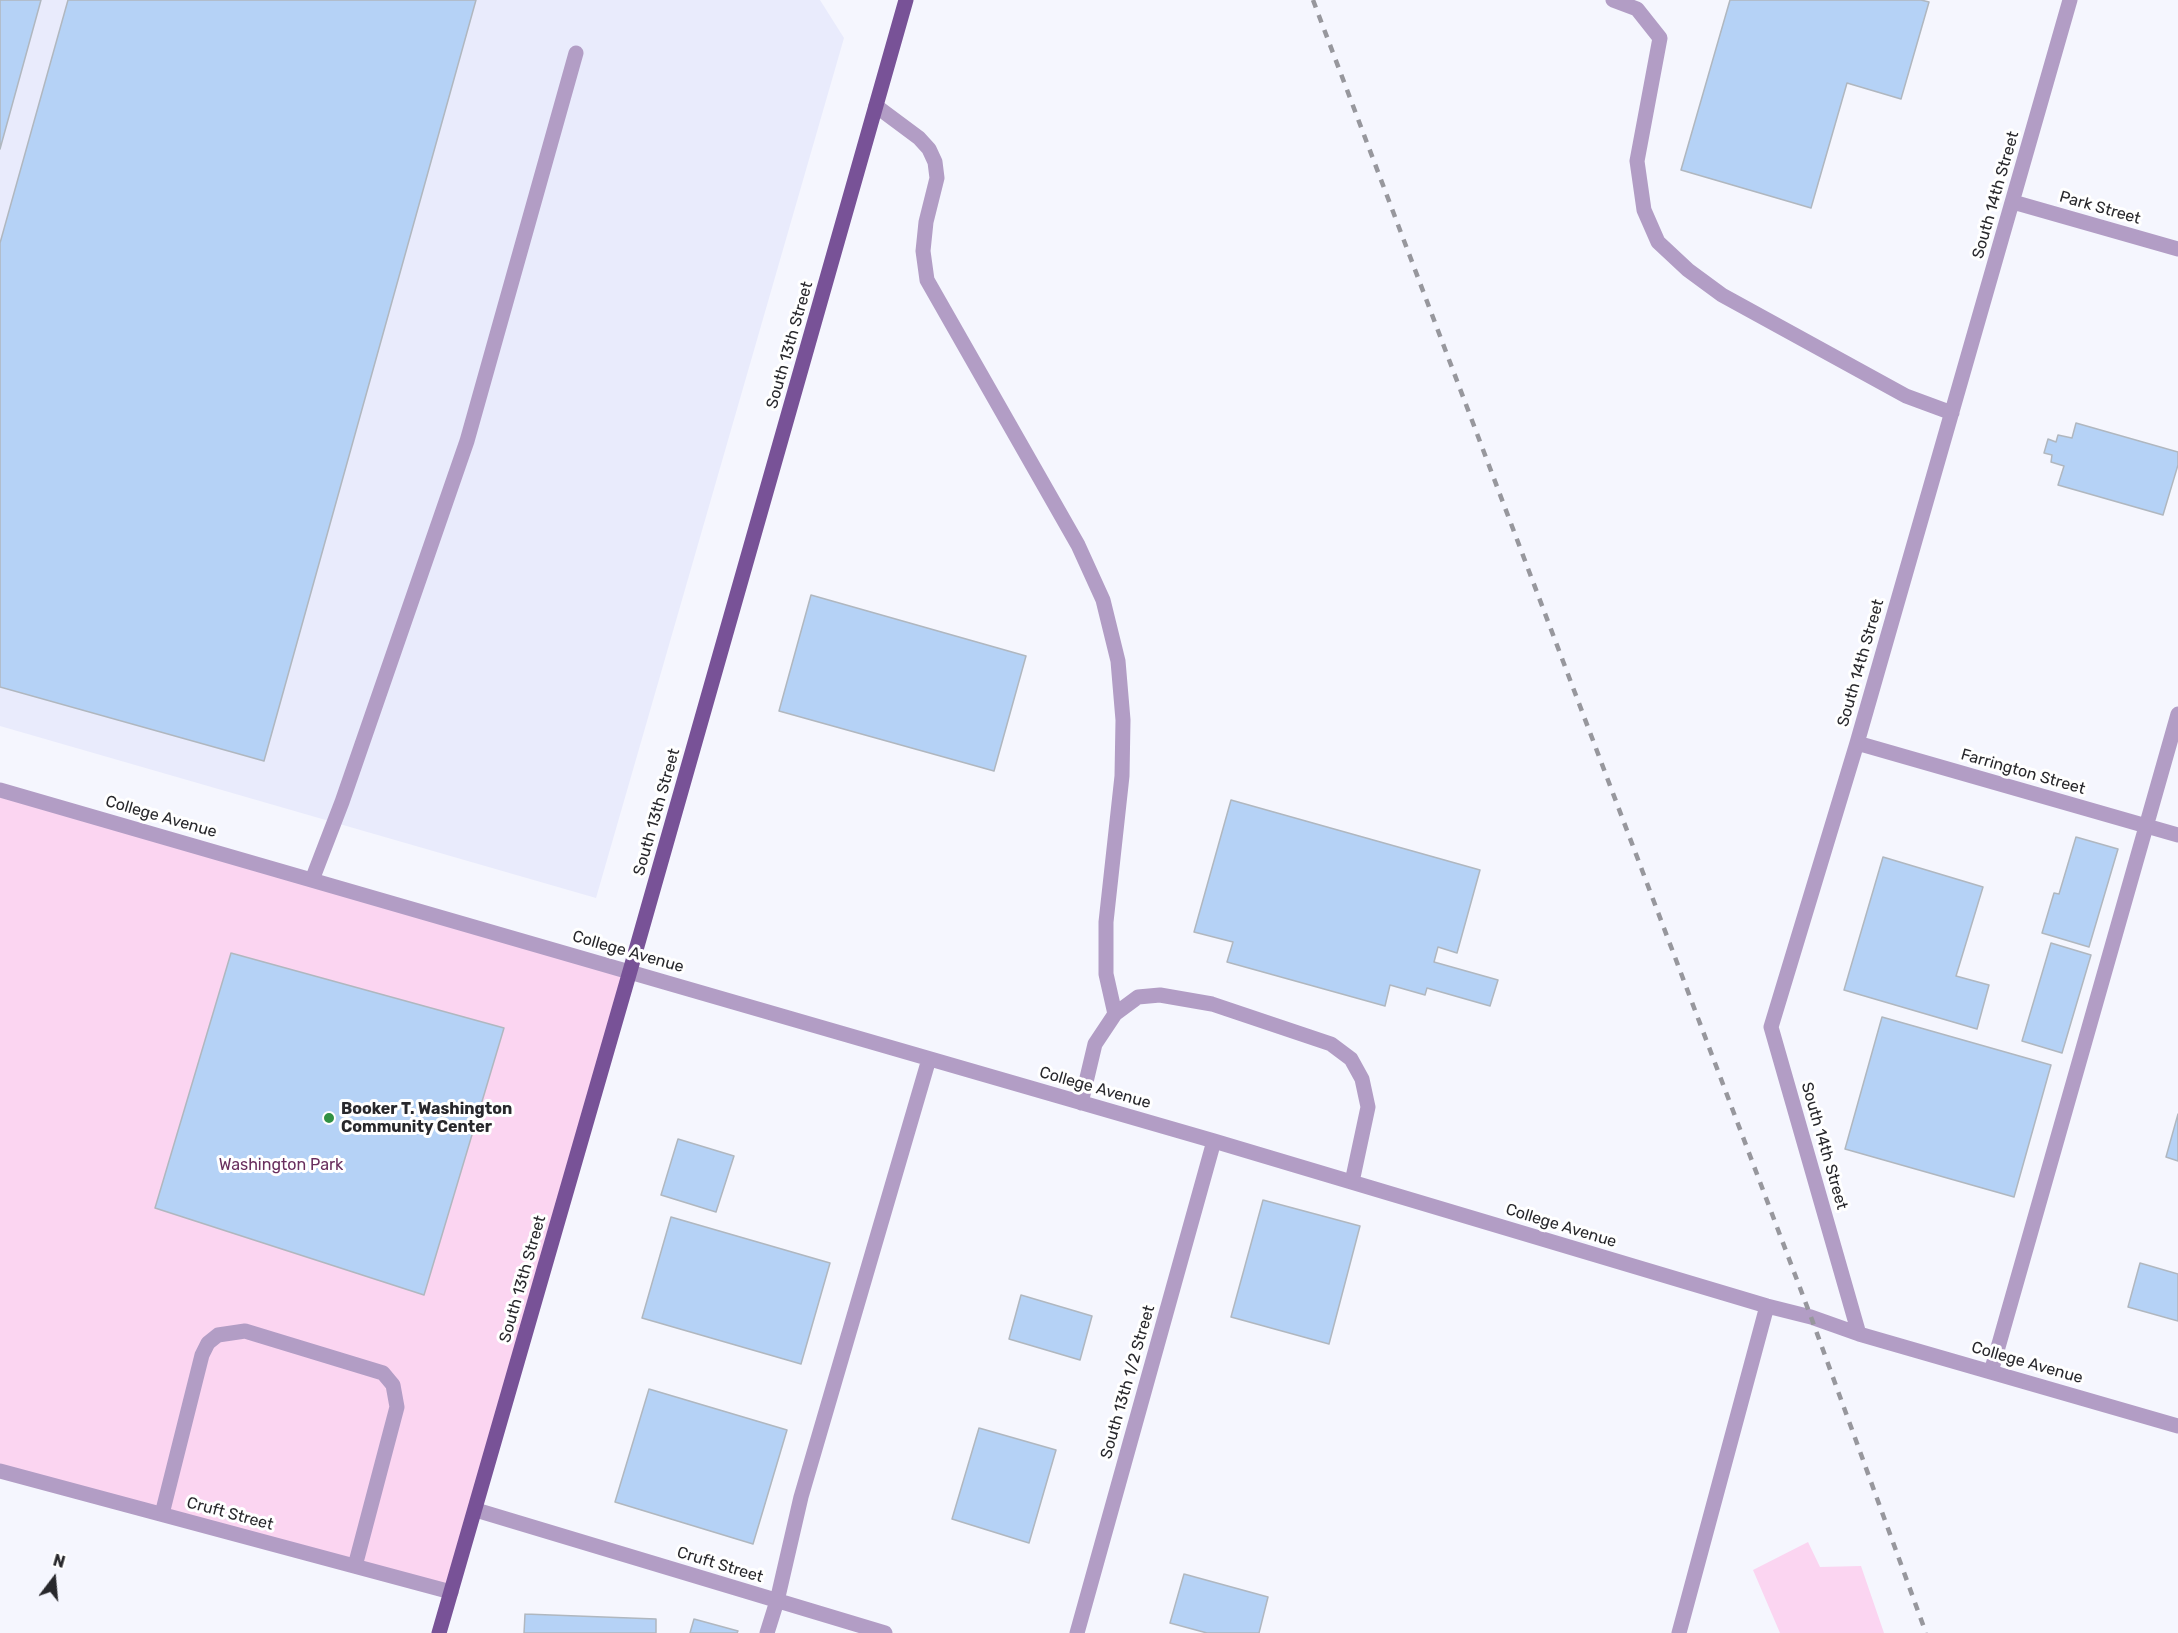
<!DOCTYPE html>
<style>
body{margin:0}
#map{position:relative;width:2178px;height:1633px;overflow:hidden;background:#f5f6fe;font-family:Rubik,sans-serif}
canvas{display:block}
.north{position:absolute;left:24px;top:1549px;width:60px;height:60px;-webkit-text-stroke:4px #fff;paint-order:stroke;rotate:16deg;font-size:16px;font-weight:700;line-height:24px;text-align:center;color:#28282c}
.north::after{content:'';display:block;margin:auto;width:21px;height:27px;background:#28282c;clip-path:polygon(50% 0,100% 100%,50% 72%,0 100%)}
</style>
<div id="map">
<canvas width="2178" height="1633"></canvas>
<div class="north">N</div>
</div>
<script>
const context = document.querySelector('canvas').getContext('2d');
context.lineJoin = 'round';
function fillPath(path, color) {
  context.fillStyle = color;
  context.fill(path, 'evenodd');
}
function toPath(rows) {
  const path = new Path2D();
  for (const r of rows) {
    path.moveTo(r[0], r[1]);
    for (let i = 2; i < r.length; i += 2) path.lineTo(r[i], r[i + 1]);
  }
  return path;
}
function stroke(path, color, width, dash) {
  context.strokeStyle = color;
  context.lineWidth = width;
  context.lineCap = dash ? 'butt' : 'round';
  context.setLineDash(dash || []);
  context.stroke(path);
}
function drawText(font, color, halo, rows, align = 'center') {
  context.font = font + ' Rubik,sans-serif';
  context.lineWidth = 6;
  context.setLineDash([]);
  context.textBaseline = 'middle';
  context.strokeStyle = halo;
  context.fillStyle = color;
  for (const [text, x, y, turn = 0] of rows) {
    context.save();
    context.translate(x, y);
    context.rotate((+turn || 0) * Math.PI / 180);
    context.textAlign = isNaN(turn) ? turn : align;
    if (halo) context.strokeText(text, 0, 0);
    context.fillText(text, 0, 0);
    context.restore();
  }
}
fillPath(toPath([
 [0,0,820,0,844,38,596,898,0,726]
]), '#e9ebfc');
fillPath(toPath([
 [0,790,630,971,451,1592,0,1471],
 [1808,1542,1820,1567,1861,1566,1884,1633,1780,1633,1753,1570]
]), '#fbd5f1');
const building = toPath([
 [0,0,41,0,0,149,0,0],
 [68,0,476,0,264,761,0,687,0,243,68,0],
 [1730,0,1921,0,1929,2,1901,99,1847,83,1811,208,1681,170,1730,0],
 [2076,423,2178,452,2178,465,2163,515,2058,485,2064,466,2051,462,2052,455,2044,453,2048,439,2056,442,2058,435,2072,438,2076,423],
 [811,595,1026,656,994,771,779,711,811,595],
 [1231,800,1480,870,1457,953,1438,947,1434,962,1498,980,1490,1006,1427,988,1425,995,1390,985,1385,1006,1227,962,1233,942,1194,932,1231,800],
 [2076,837,2118,849,2089,947,2042,933,2054,893,2059,894,2076,837],
 [1883,857,1983,887,1956,976,1989,985,1977,1029,1844,990,1883,857],
 [2051,943,2091,955,2062,1053,2022,1041,2051,943],
 [231,953,504,1028,424,1295,155,1208,231,953],
 [1882,1017,2051,1065,2014,1197,1845,1149,1882,1017],
 [2178,1114,2178,1161,2166,1157,2178,1114],
 [678,1139,734,1156,716,1212,661,1195,678,1139],
 [1263,1200,1360,1226,1329,1344,1231,1317,1263,1200],
 [671,1217,830,1263,801,1364,642,1318,671,1217],
 [2140,1263,2178,1274,2178,1321,2128,1307,2140,1263],
 [1021,1295,1092,1316,1080,1360,1009,1339,1021,1295],
 [649,1389,787,1430,753,1544,615,1502,649,1389],
 [979,1428,1056,1450,1029,1543,952,1519,979,1428],
 [1184,1574,1268,1597,1259,1633,1207,1633,1170,1623,1184,1574],
 [525,1614,656,1619,656,1633,524,1633,525,1614],
 [694,1619,738,1631,737,1633,690,1633,694,1619]
]);
fillPath(building, '#b5d2f6');
stroke(building, '#b0b7bf', 1.5);
stroke(toPath([
 [1613,0,1637,9,1660,38,1637,161,1644,210,1658,242,1688,270,1722,295,1906,396,1952,413],
 [876,106,919,138,929,149,935,162,937,178,926,222,923,251,927,280,1078,545,1103,600,1118,661,1123,720,1122,776,1106,922,1106,974,1115,1014],
 [2013,202,2178,249],
 [1857,743,2178,835],
 [0,790,1214,1141,1767,1306,1811,1317,1859,1334,2178,1426],
 [312,880,342,802,467,441,576,53],
 [1081,1103,1095,1044,1115,1014,1138,997,1160,995,1212,1004,1331,1044,1351,1059,1362,1079,1368,1107,1352,1182],
 [1859,1334,1771,1027,1857,743,2070,0],
 [1991,1372,2178,714],
 [0,1471,451,1592],
 [476,1510,885,1633],
 [162,1514,202,1355,208,1343,218,1335,245,1331,383,1373,393,1385,397,1407,355,1566],
 [767,1633,777,1601,801,1497,929,1059],
 [1077,1633,1214,1141],
 [1679,1633,1767,1306]
]), '#b29dc5', 15);
stroke(toPath([
 [439,1633,630,971,906,0]
]), '#785297', 15);
stroke(toPath([
 [1313,0,1811,1317,1926,1633]
]), '#97979d', 4.5, [8, 8]);
for (const [x, y, r, color] of [
 [329,1118,6,"#319144"]
]) {
  const dot = new Path2D();
  dot.arc(x, y, r, 0, 2 * Math.PI);
  context.fillStyle = color;
  context.fill(dot);
  stroke(dot, '#fff', 2);
}
drawText('16px', '#28282c', '#fff', [
 ["South 14th Street",1996,195,-74],
 ["Park Street",2100,208,16],
 ["South 13th Street",790,345,-74],
 ["South 14th Street",1861,663,-74],
 ["Farrington Street",2023,772,16],
 ["South 13th Street",657,812,-74],
 ["College Avenue",161,817,16],
 ["College Avenue",628,952,16],
 ["College Avenue",1095,1088,16],
 ["South 14th Street",1824,1146,74],
 ["College Avenue",1561,1226,17],
 ["South 13th Street",523,1279,-74],
 ["College Avenue",2027,1363,16],
 ["South 13th 1/2 Street",1128,1382,-74],
 ["Cruft Street",230,1514,15],
 ["Cruft Street",720,1565,17]
]);
drawText('bold 16px', '#28282c', '#fff', [
 ["Booker T. Washington",341,1109],
 ["Community Center",341,1127]
], 'left');
drawText('16px', '#692f5e', '#fff', [
 ["Washington Park",281,1165]
]);
</script>
